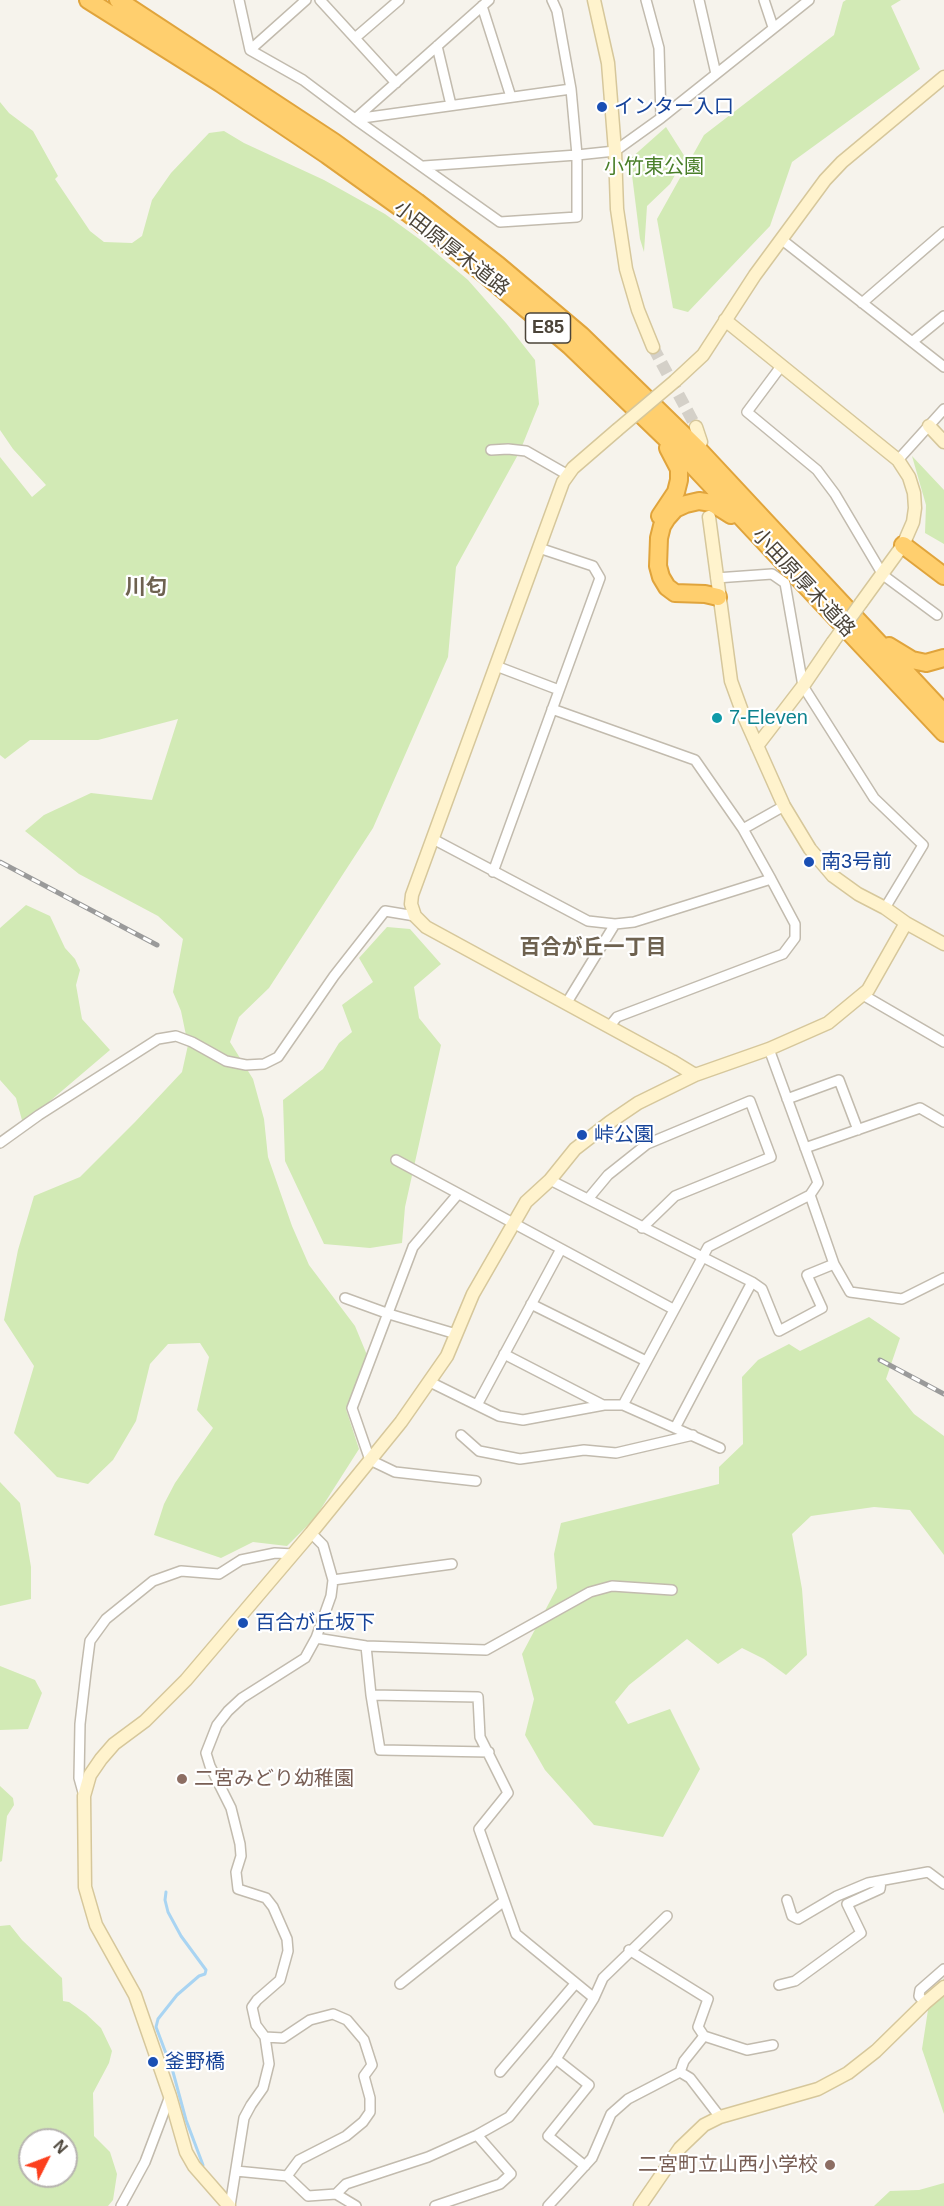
<!DOCTYPE html>
<meta charset="utf-8">
<style>
body{margin:0}
#map{position:relative;width:944px;height:2206px;overflow:hidden;background:#f6f3ec;font-family:Helvetica,sans-serif}
canvas{display:block}
.north{position:absolute;left:18px;top:2128px;width:60px;height:60px;box-sizing:border-box;background:#fff;border:2px solid #b7b4b0;border-radius:50%;rotate:48deg;font-size:16px;font-weight:700;line-height:24px;text-align:center;color:#4b4439}
.north::after{content:'';display:block;margin:auto;width:21px;height:27px;background:#fc3f1d;clip-path:polygon(50% 0,100% 100%,50% 72%,0 100%)}
</style>
<div id="map">
<canvas width="944" height="2206"></canvas>
<div class="north">N</div>
</div>
<script>
const context = document.querySelector('canvas').getContext('2d');
context.lineJoin = 'round';
function fillPath(path, color) {
  context.fillStyle = color;
  context.fill(path, 'evenodd');
}
function toPath(rows) {
  const path = new Path2D();
  for (const r of rows) {
    path.moveTo(r[0], r[1]);
    for (let i = 2; i < r.length; i += 2) path.lineTo(r[i], r[i + 1]);
  }
  return path;
}
function stroke(path, color, width, dash) {
  context.strokeStyle = color;
  context.lineWidth = width;
  context.lineCap = dash ? 'butt' : 'round';
  context.setLineDash(dash || []);
  context.stroke(path);
}
function drawText(font, color, halo, rows, align = 'center') {
  context.font = font + ' Helvetica,"Noto Sans JP",sans-serif';
  context.lineWidth = 4.5;
  context.setLineDash([]);
  context.textBaseline = 'middle';
  context.strokeStyle = halo;
  context.fillStyle = color;
  for (const [text, x, y, turn = 0] of rows) {
    context.save();
    context.translate(x, y);
    context.rotate((+turn || 0) * Math.PI / 180);
    context.textAlign = isNaN(turn) ? turn : align;
    if (halo) context.strokeText(text, 0, 0);
    context.fillText(text, 0, 0);
    context.restore();
  }
}
fillPath(toPath([
 [846,0,901,0,891,6,920,69,792,162,770,226,688,312,673,308,657,219,704,135,834,35,843,2],
 [0,102,9,113,33,131,58,176,55,179,90,231,104,242,132,243,142,236,152,200,171,173,209,133,224,131,244,143,324,180,385,214,422,241,468,280,506,323,535,360,539,404,520,451,456,567,448,657,373,828,269,988,239,1017,230,1042,253,1079,264,1119,268,1157,292,1226,309,1265,355,1326,367,1355,346,1409,359,1449,315,1518,287,1546,253,1542,221,1558,154,1535,164,1504,175,1483,213,1428,197,1410,209,1357,200,1343,168,1344,150,1364,136,1421,113,1460,88,1484,57,1477,14,1433,34,1366,4,1320,18,1250,34,1196,80,1177,135,1122,182,1072,188,1045,181,1011,173,992,183,939,158,916,79,874,25,831,44,815,91,793,152,800,178,719,98,740,30,740,5,759,0,755,0,457,32,497,46,485,13,449,0,430],
 [666,127,685,157,670,184,647,206,644,252,640,239,630,159],
 [912,456,944,490,944,544,925,533,926,505],
 [26,905,50,916,65,948,75,959,80,970,76,985,82,1019,110,1050,23,1124,16,1098,0,1080,0,928],
 [387,927,410,929,441,964,414,987,419,1018,441,1045,405,1207,402,1243,370,1248,324,1244,285,1161,283,1100,323,1069,339,1043,352,1032,342,1005,373,982,359,958],
 [869,1317,900,1338,886,1379,914,1414,944,1436,944,1555,910,1510,874,1507,811,1516,792,1534,802,1589,807,1655,786,1675,764,1659,742,1648,718,1664,687,1639,629,1685,615,1702,628,1724,670,1709,700,1769,663,1837,594,1825,545,1770,525,1735,534,1699,522,1654,557,1588,554,1554,561,1523,719,1484,719,1467,743,1444,742,1377,758,1360,789,1344,800,1351],
 [0,1482,20,1503,31,1567,31,1599,0,1606],
 [0,1666,35,1680,42,1693,28,1729,0,1730],
 [0,1786,13,1798,14,1805,7,1816,2,1861,0,1862],
 [10,1925,22,1940,62,1978,63,2001,69,2002,86,2014,101,2028,112,2051,109,2063,93,2093,94,2136,110,2152,117,2174,113,2200,108,2206,0,2206,0,1926],
 [30,2140,66,2140,66,2176,30,2176],
 [944,1978,944,2114,922,2049,930,1997],
 [944,2183,944,2206,874,2206,890,2191,919,2190]
]), '#d2eab5');
stroke(toPath([
 [166,1892,165,1900,168,1912,181,1936,206,1970,205,1974,199,1976,177,1995,158,2019,156,2027,173,2072,186,2120,203,2165]
]), '#a9d4f2', 3);
stroke(toPath([
 [653,347,696,427]
]), '#d4d0c8', 12, [12, 6]);
const street = toPath([
 [239,0,250,50,306,0],
 [320,0,396,83],
 [552,0,557,11,571,89,577,155,615,151,661,118,809,0],
 [646,0,659,48,661,118],
 [699,0,716,74],
 [764,0,773,27],
 [482,6,511,97],
 [355,38,399,0],
 [437,46,451,105],
 [250,50,303,80,355,119,571,89],
 [424,166,577,155,577,217,500,222,355,119,489,0],
 [781,239,944,367],
 [862,303,944,232],
 [912,342,944,316],
 [782,365,747,412,817,470,835,494,883,575,937,615],
 [491,450,508,449,526,451,568,475],
 [898,460,944,409],
 [716,578,772,574,785,583,803,686,874,798,923,845,885,908],
 [496,666,559,690],
 [743,829,784,806],
 [433,839,588,921,615,924,634,922,771,879,743,829,695,760,552,709],
 [493,872,600,578,593,566,539,548],
 [863,995,944,1042],
 [566,1004,615,924],
 [609,1027,617,1017,783,954,795,938,795,924,771,879],
 [787,1099,839,1080,858,1130],
 [0,1143,39,1115,158,1039,176,1036,192,1042,226,1061,246,1065,264,1064,278,1057,334,976,385,911,415,916],
 [805,1148,920,1108,944,1122],
 [396,1160,673,1309],
 [550,1180,752,1282,762,1289,779,1331,822,1308,807,1275,834,1264,810,1195],
 [458,1194,413,1247,352,1408,370,1460,395,1472,476,1481],
 [588,1199,608,1175,647,1144,750,1101,771,1157,675,1196,642,1228],
 [834,1264,850,1292,902,1299,944,1278],
 [345,1298,389,1314,456,1334],
 [531,1304,646,1361],
 [504,1354,603,1405],
 [430,1382,499,1416,523,1420,604,1405,623,1405,720,1448],
 [477,1405,561,1249],
 [623,1405,708,1247,810,1195,818,1183,769,1049],
 [675,1428,752,1282],
 [461,1435,479,1451,520,1459,584,1450,616,1453,693,1435],
 [333,1580,452,1564],
 [316,1638,366,1646,486,1650,590,1592,612,1586,672,1590],
 [366,1646,371,1695,380,1750,489,1752],
 [371,1695,478,1697,480,1737,508,1793,479,1829,516,1934,594,1998],
 [84,1796,79,1778,80,1724,86,1672,90,1641,106,1619,153,1581,181,1571,219,1574,241,1560,275,1553,293,1554],
 [787,1900,792,1916,798,1919,837,1896,868,1883,928,1872,944,1884],
 [629,1950,708,1999,698,2027,704,2036,747,2050,773,2045],
 [400,1984,504,1901],
 [779,1985,795,1981,861,1933,847,1904,880,1889,881,1881],
 [925,2003,919,1996,920,1990,944,1969],
 [265,2037,283,2038,310,2020,333,2014,347,2020,364,2040,372,2065,364,2076,370,2098,370,2112,363,2122,346,2136,299,2160,287,2176],
 [556,2059,589,2085,548,2136,585,2166],
 [500,2072,575,1984],
 [680,2072,690,2078,720,2117],
 [236,2171,287,2176,308,2196,336,2194,346,2184,428,2157,477,2135,509,2117,556,2059,594,1998,603,1978,667,1916],
 [336,2194,356,2206],
 [121,2206,145,2162,170,2096],
 [230,2206,244,2118,251,2105,263,2088,269,2064,265,2037,256,2025,252,2007,257,2000,280,1980,288,1951,287,1939,273,1907,266,1898,238,1889,236,1872,241,1856,240,1844,231,1808,210,1766,206,1753,217,1725,228,1711,242,1698,305,1658,316,1638,331,1596,333,1580,323,1545,311,1533],
 [435,2206,500,2184,511,2174,477,2135],
 [548,2206,592,2158,611,2114,628,2099,680,2072,684,2061,704,2036]
]);
const secondary = toPath([
 [594,0,608,63,615,151,617,209,626,269,638,310,653,347],
 [725,320,898,460,909,477,914,493,915,508,913,522,903,545,861,603],
 [675,381,703,355,755,275,825,180,842,162,944,77],
 [929,426,944,442],
 [696,427,701,442],
 [617,430,573,468,563,482,412,895,411,904,415,916,426,927,672,1061,695,1075],
 [709,517,731,681,743,714,784,806,810,849,833,876,858,894,885,908,906,923,944,944],
 [757,746,803,686,833,642],
 [229,2206,194,2166,186,2152,170,2096,135,1995,96,1925,85,1887,84,1796,90,1775,101,1759,114,1744,145,1721,186,1680,311,1533,401,1422,447,1356,473,1294,526,1202,550,1180,575,1149,610,1122,638,1103,695,1075,769,1049,828,1023,868,990,906,923],
 [640,2206,680,2148,704,2125,720,2117,818,2089,848,2073,876,2051,925,2003,944,1987]
]);
const highway = toPath([
 [88,0,220,83,327,155,408,213,488,277,570,346,679,451,944,733],
 [118,0,334,142,417,202,498,265,581,335,698,449,944,713],
 [660,516,676,492,679,480,679,469,668,448],
 [903,545,944,576],
 [718,597,705,594,675,593,667,587,661,577,658,566,659,538,662,526,667,518,675,509,686,504,699,501,712,503,731,515],
 [889,646,912,660,926,663,944,658]
]);
stroke(street, '#c2bbae', 12);
stroke(secondary, '#d6c79b', 15);
stroke(highway, '#e0a43c', 20);
stroke(street, '#fff', 9);
stroke(secondary, '#fff3cd', 12);
stroke(highway, '#ffcf6e', 16);
const rail = toPath([
 [0,862,157,945],
 [880,1360,944,1394]
]);
stroke(rail, '#9a9a9a', 5);
stroke(rail, '#fff', 3, [9]);
const secondaryBridge = toPath([
 [617,430,675,381],
 [833,642,861,603]
]);
stroke(secondaryBridge, '#d6c79b', 15, []);
stroke(secondaryBridge, '#fff3cd', 12);
for (const [x, y, r, color] of [
 [602,107,6,"#1a4fb4"],
 [717,718,6,"#0f9aa8"],
 [809,862,6,"#1a4fb4"],
 [582,1135,6,"#1a4fb4"],
 [243,1623,6,"#1a4fb4"],
 [182,1779,6,"#8d6e63"],
 [153,2062,6,"#1a4fb4"],
 [830,2165,6,"#8d6e63"]
]) {
  const dot = new Path2D();
  dot.arc(x, y, r, 0, 2 * Math.PI);
  context.fillStyle = color;
  context.fill(dot);
  stroke(dot, '#fff', 2);
}
for (const [x, y, w] of [
 [548,328,45]
]) {
  const box = new Path2D();
  box.roundRect(x - w / 2, y - 15, w, 30, 4.5);
  context.fillStyle = '#fff';
  context.fill(box);
  stroke(box, '#4b4439', 1.5);
}
drawText('bold 18px', '#4b4439', null, [
 ["E85",548,328]
]);
drawText('20px', '#164399', '#fff', [
 ["インター入口",614,107],
 ["南3号前",821,862],
 ["峠公園",594,1135],
 ["百合が丘坂下",255,1623],
 ["釜野橋",165,2062]
], 'left');
drawText('20px', '#4a7f2a', '#fff', [
 ["小竹東公園",654,167]
]);
drawText('20px', '#4b4439', '#fff', [
 ["小田原厚木道路",451,249,38],
 ["小田原厚木道路",803,583,47]
]);
drawText('20px', '#0d838f', '#fff', [
 ["7-Eleven",729,718]
], 'left');
drawText('20px', '#785e54', '#fff', [
 ["二宮みどり幼稚園",194,1779],
 ["二宮町立山西小学校",818,2165,"right"]
], 'left');
drawText('bold 21px', '#6e6250', '#fff', [
 ["川匂",146,588],
 ["百合が丘一丁目",593,948]
]);
</script>
